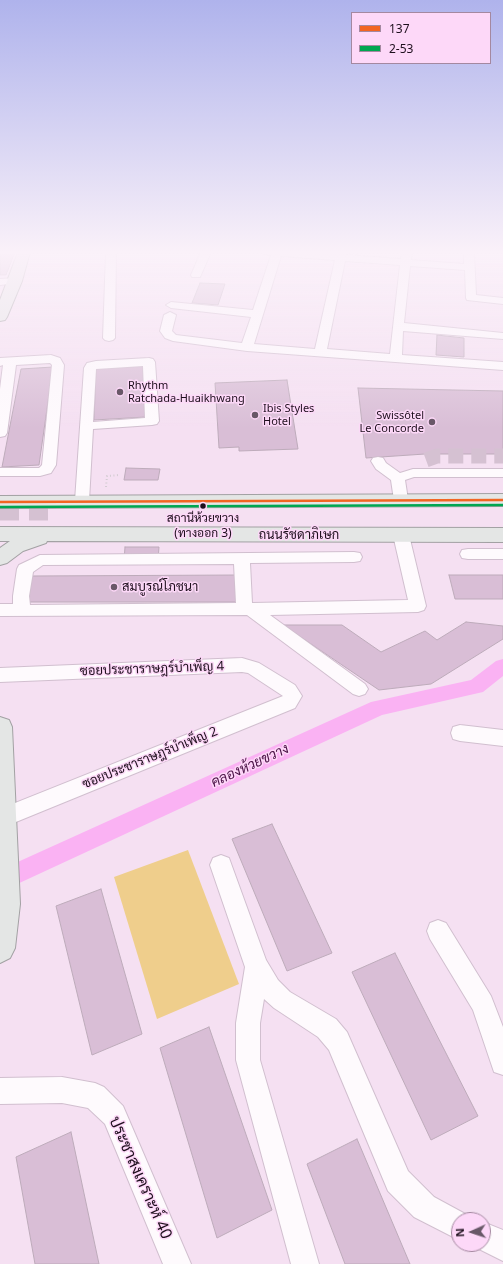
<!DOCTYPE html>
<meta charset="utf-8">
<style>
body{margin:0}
#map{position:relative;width:503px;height:1264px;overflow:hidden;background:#f5e0f2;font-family:"Noto Sans",sans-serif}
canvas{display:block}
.legend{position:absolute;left:351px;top:12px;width:140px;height:52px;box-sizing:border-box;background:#fdd8f8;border:1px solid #a488a0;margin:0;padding:5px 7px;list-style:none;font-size:12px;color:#1e0f1d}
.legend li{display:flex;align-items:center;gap:8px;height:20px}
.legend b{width:20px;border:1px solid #a488a0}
.north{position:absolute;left:451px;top:1212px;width:40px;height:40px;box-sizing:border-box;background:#fdd8f8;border:1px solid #a488a0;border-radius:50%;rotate:267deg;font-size:11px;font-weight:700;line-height:16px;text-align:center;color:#1e0f1d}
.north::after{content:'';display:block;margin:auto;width:14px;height:18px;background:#695868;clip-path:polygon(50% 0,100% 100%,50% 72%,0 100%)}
</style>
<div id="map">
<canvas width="503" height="1264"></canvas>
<ul class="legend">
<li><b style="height:5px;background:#f26522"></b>137</li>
<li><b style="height:5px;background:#00a651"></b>2-53</li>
</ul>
<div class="north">N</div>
</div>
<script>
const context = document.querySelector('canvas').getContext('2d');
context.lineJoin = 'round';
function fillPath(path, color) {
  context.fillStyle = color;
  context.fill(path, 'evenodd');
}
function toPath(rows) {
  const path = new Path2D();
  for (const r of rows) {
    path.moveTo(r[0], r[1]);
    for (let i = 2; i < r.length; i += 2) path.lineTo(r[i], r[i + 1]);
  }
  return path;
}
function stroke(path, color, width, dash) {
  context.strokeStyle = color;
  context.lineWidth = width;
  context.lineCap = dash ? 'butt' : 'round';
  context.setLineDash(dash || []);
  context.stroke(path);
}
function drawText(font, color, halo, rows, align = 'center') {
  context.font = font + ' "Noto Sans",Sarabun,sans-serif';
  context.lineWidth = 3;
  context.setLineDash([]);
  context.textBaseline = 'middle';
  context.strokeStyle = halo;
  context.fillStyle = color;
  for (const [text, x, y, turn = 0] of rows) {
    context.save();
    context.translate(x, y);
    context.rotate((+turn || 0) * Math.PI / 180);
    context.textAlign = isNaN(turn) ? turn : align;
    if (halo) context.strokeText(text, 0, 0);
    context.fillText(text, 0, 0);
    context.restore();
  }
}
fillPath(toPath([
 [188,850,239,984,157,1019,114,877]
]), '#efce8c');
fillPath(toPath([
 [503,659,503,676,483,692,382,715,0,892,0,870,371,702,471,680,496,661,503,659]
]), '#fab2f3');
const building = toPath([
 [0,252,15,252,6,275,0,275,0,252],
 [200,283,225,284,218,305,192,303,200,283],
 [437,335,464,338,464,357,436,355,437,335],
 [143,364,146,417,94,420,96,368,143,364],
 [53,367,39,465,2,467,21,369,53,367],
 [287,380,298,449,239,451,239,447,219,448,215,383,287,380],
 [358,388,503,391,503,454,425,454,366,458,358,388],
 [126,468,160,469,158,480,124,480,126,468],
 [125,547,159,547,158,560,124,561,125,547],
 [242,575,242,602,24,602,31,576,242,575],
 [449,575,503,575,503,599,455,599,449,575],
 [466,622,503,626,503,639,431,684,379,690,283,625,342,625,381,652,425,631,437,640,466,622],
 [272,824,332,953,287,971,232,839,272,824],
 [101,889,142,1034,92,1055,56,906,101,889],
 [395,953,478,1116,431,1140,352,972,395,953],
 [209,1027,272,1210,217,1238,160,1048,209,1027],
 [71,1132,99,1264,35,1264,16,1157,71,1132],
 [357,1139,410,1264,345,1264,307,1164,357,1139]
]);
fillPath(building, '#d9bed6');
stroke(building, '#bdabba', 1);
stroke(toPath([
 [426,460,437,456,503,456]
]), '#d5c1d2', 15, [15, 8]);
stroke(toPath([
 [0,511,57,511]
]), '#d5c1d2', 19, [19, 10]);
const minor = toPath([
 [106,252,116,252,115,338,113,340,109,341,105,340,103,338,106,252],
 [201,252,211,252,200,277,192,277,191,275,201,252],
 [263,252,302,252,337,254,337,252,347,252,346,255,401,259,402,252,412,252,411,260,464,264,464,252,474,252,476,295,503,298,503,304,467,300,466,298,465,270,410,266,404,323,503,333,503,339,403,331,402,355,503,362,503,370,247,351,173,341,165,338,160,331,164,315,170,312,176,315,172,331,176,335,242,343,251,317,171,308,166,305,171,302,253,310,271,255,264,254,263,252],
 [281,256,335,260,315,349,254,344,281,256],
 [345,261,400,265,390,354,327,349,345,261],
 [15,278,20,281,19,283,0,285,0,279,15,278],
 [51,355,60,358,64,365,56,465,51,473,40,476,0,476,0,468,39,468,42,465,52,365,50,363,16,365,7,433,5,436,0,437,0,389,3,365,0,366,0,358,51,355],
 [149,358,153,359,155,362,159,421,157,424,152,425,93,429,89,501,87,504,82,506,77,504,75,501,84,368,87,363,96,361,149,358],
 [143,366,145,418,93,422,96,369,143,366],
 [378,457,383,458,386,463,400,473,413,469,503,469,503,477,414,477,405,480,408,500,406,503,401,505,396,503,394,500,391,480,376,469,371,461,373,458,378,457],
 [401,530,406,531,409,535,426,606,424,610,418,612,270,615,365,684,368,689,365,694,359,696,353,694,247,615,0,616,0,604,13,604,13,596,17,569,19,565,40,555,354,552,360,553,362,557,360,561,354,562,250,563,252,603,408,600,393,535,396,531,401,530],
 [234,564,236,603,30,605,29,596,33,572,43,565,234,564],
 [468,549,503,549,503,559,468,559,462,558,460,554,462,550,468,549],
 [242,658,259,663,295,685,302,696,295,708,11,824,4,826,0,825,0,809,283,696,248,673,242,672,0,682,0,668,242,658],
 [460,725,503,730,503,746,460,741,453,739,451,733,453,727,460,725],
 [221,855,229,858,266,960,278,980,290,992,336,1019,347,1032,408,1171,434,1197,469,1216,471,1220,459,1220,459,1240,414,1217,388,1191,329,1050,318,1037,274,1008,264,999,260,1023,260,1060,319,1264,291,1264,236,1060,236,1023,245,967,210,865,213,858,221,855],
 [438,920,446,923,491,996,503,1027,503,1075,494,1072,473,1010,430,939,427,931,430,923,438,920],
 [62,1077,95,1083,104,1087,123,1106,191,1264,163,1264,105,1124,88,1108,62,1103,0,1104,0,1078,62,1077],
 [483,1222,503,1230,503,1261,473,1246,472,1244,483,1244,483,1222]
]);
const major = toPath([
 [18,252,30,252,22,281,7,317,5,320,0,321,0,300,18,252],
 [503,494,503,506,0,508,0,496,503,494],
 [0,527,503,528,503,542,47,541,46,543,23,551,7,563,0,565,0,548,10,541,0,541,0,527],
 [0,717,9,720,12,727,20,904,15,948,10,958,0,963,0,717]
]);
stroke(minor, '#d1bfcf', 2);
stroke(major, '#a2a1a3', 2);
stroke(toPath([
 [106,487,107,476,119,475]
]), '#d3ccd2', 2, [1, 2.5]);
fillPath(minor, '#fefafd');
fillPath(major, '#e4e6e5');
stroke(toPath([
 [0,502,503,500]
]), '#f26522', 2.5);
stroke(toPath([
 [0,507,503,505]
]), '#00a651', 2.5);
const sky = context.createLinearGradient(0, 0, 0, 428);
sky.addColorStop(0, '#afb3ec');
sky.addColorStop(0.59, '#faf1f9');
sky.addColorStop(1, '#faf1f900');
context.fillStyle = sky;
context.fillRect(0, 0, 503, 428);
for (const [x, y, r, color] of [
 [120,392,4,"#695868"],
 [255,415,4,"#695868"],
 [432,422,4,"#695868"],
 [203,506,3.5,"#1e0f1d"],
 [114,587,4,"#695868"]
]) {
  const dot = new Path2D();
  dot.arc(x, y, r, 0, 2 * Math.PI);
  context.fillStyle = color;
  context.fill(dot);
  stroke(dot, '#fdd8f8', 1.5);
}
drawText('11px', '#1e0f1d', '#fdd8f8', [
 ["Rhythm",128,386],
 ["Ratchada-Huaikhwang",128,399],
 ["Ibis Styles",263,409],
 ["Hotel",263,422],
 ["Swissôtel",424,416,"right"],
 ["Le Concorde",424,429,"right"]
], 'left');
drawText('12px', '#1e0f1d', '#fdd8f8', [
 ["สถานีห้วยขวาง",203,519],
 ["(ทางออก 3)",203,534]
]);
drawText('13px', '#1e0f1d', '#fdd8f8', [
 ["ถนนรัชดาภิเษก",299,535],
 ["ซอยประชาราษฎร์บำเพ็ญ 4",152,669,-2],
 ["ซอยประชาราษฎร์บำเพ็ญ 2",150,758,-22]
]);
drawText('13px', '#1e0f1d', '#fdd8f8', [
 ["สมบูรณ์โภชนา",122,587]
], 'left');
drawText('italic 14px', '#4b1247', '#fdd8f8', [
 ["คลองห้วยขวาง",250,766,-25]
]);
drawText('16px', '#1e0f1d', '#fdd8f8', [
 ["ประชาสงเคราะห์ 40",140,1178,66]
]);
</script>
